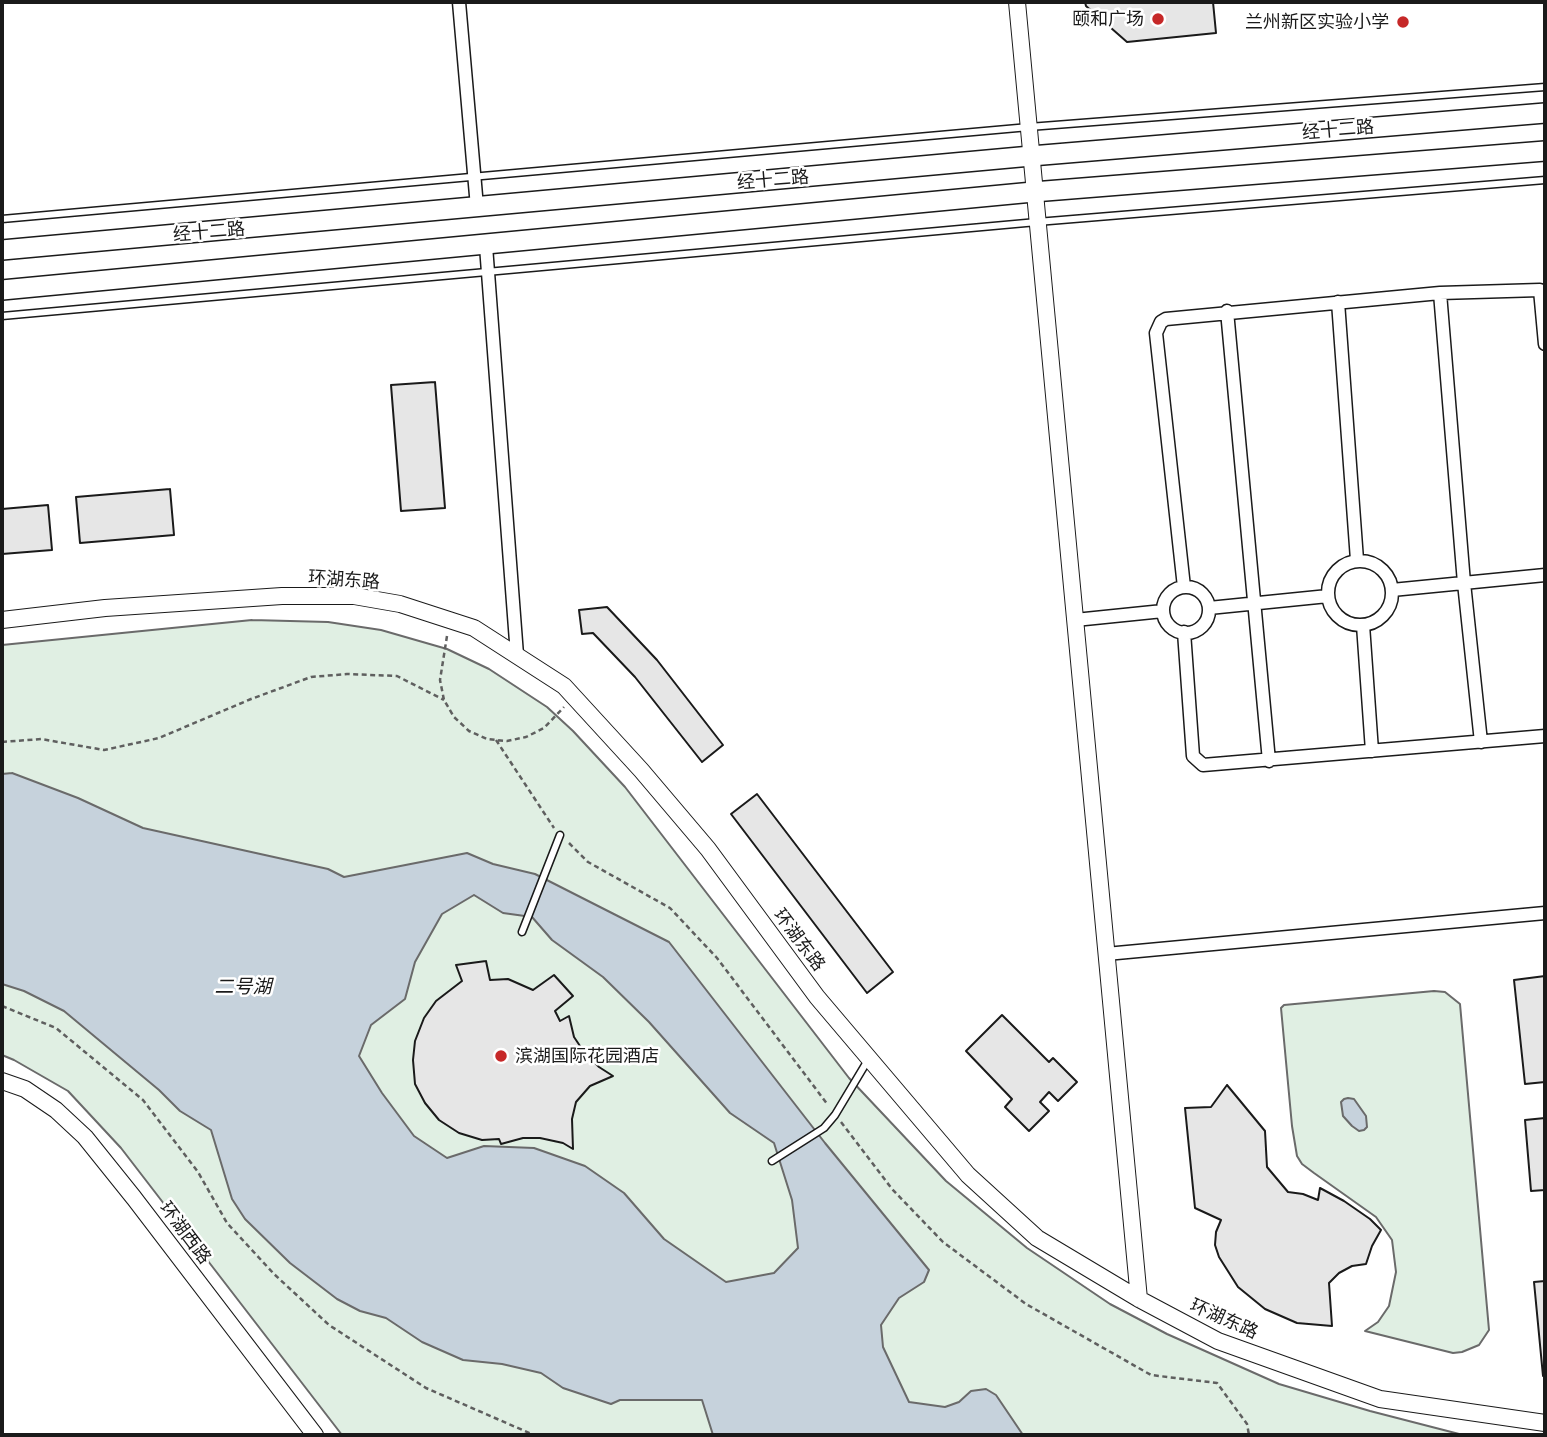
<!DOCTYPE html>
<meta charset="utf-8">
<style>
body{margin:0}
#map{position:relative;width:1547px;height:1437px;overflow:hidden;background:#fff;font-family:"Public Sans",sans-serif}
canvas{display:block}
.frame{position:absolute;inset:0;border:4px solid #1a1a1a;pointer-events:none}
</style>
<div id="map">
<canvas width="1547" height="1437"></canvas>
<div class="frame"></div>
</div>
<script>
const context = document.querySelector('canvas').getContext('2d');
context.lineJoin = 'round';
function fillPath(path, color) {
  context.fillStyle = color;
  context.fill(path, 'evenodd');
}
function toPath(rows) {
  const path = new Path2D();
  for (const r of rows) {
    if (r.length === 3) {
      path.moveTo(r[0] + r[2], r[1]);
      path.arc(r[0], r[1], r[2], 0, 2 * Math.PI);
      continue;
    }
    path.moveTo(r[0], r[1]);
    for (let i = 2; i < r.length; i += 2) path.lineTo(r[i], r[i + 1]);
  }
  return path;
}
function stroke(path, color, width, dash) {
  context.strokeStyle = color;
  context.lineWidth = width;
  context.lineCap = dash ? 'butt' : 'round';
  context.setLineDash(dash || []);
  context.stroke(path);
}
function drawText(font, color, halo, rows, align = 'center') {
  context.font = font + ' "Public Sans","Noto Sans SC",sans-serif';
  context.lineWidth = 5;
  context.setLineDash([]);
  context.textBaseline = 'middle';
  context.strokeStyle = halo;
  context.fillStyle = color;
  for (const [text, x, y, turn = 0] of rows) {
    context.save();
    context.translate(x, y);
    context.rotate((+turn || 0) * Math.PI / 180);
    context.textAlign = isNaN(turn) ? turn : align;
    if (halo) context.strokeText(text, 0, 0);
    context.fillText(text, 0, 0);
    context.restore();
  }
}
const green = toPath([
 [252,620,328,622,381,630,447,649,489,669,547,707,573,731,625,787,849,1078,946,1181,1027,1248,1110,1304,1167,1334,1279,1384,1370,1411,1463,1435,342,1435,121,1148,68,1091,14,1060,2,1055,2,645,252,620],
 [1434,991,1445,992,1460,1004,1489,1330,1479,1345,1462,1352,1453,1353,1365,1331,1378,1322,1389,1306,1396,1272,1392,1240,1376,1217,1314,1173,1302,1164,1297,1156,1292,1126,1281,1008,1284,1005,1434,991]
]);
fillPath(green, '#e0efe3');
stroke(green, '#6a6a6a', 2);
const water = toPath([
 [12,773,78,798,143,828,328,869,344,877,467,853,493,864,535,874,669,942,825,1143,929,1270,924,1282,899,1298,881,1325,883,1347,909,1402,945,1407,959,1402,971,1391,986,1389,996,1395,1023,1435,713,1435,702,1400,620,1400,611,1404,563,1388,541,1373,502,1364,463,1360,422,1342,386,1318,360,1311,337,1299,290,1263,245,1219,232,1199,211,1130,180,1111,159,1090,64,1011,24,991,2,984,2,774,12,773],
 [474,895,503,913,532,917,552,940,603,977,649,1022,730,1113,774,1143,792,1200,798,1248,774,1273,726,1282,664,1239,624,1193,585,1166,534,1148,484,1146,447,1158,414,1136,382,1093,359,1056,371,1025,405,999,415,962,442,914,474,895],
 [1348,1098,1354,1099,1366,1116,1367,1127,1364,1130,1359,1131,1352,1126,1343,1116,1341,1102,1344,1099,1348,1098]
]);
fillPath(water, '#c6d2dc');
stroke(water, '#6a6a6a', 2);
const building = toPath([
 [1085,2,1213,2,1216,33,1127,42,1086,6,1085,2],
 [435,382,445,508,401,511,391,385,435,382],
 [170,489,174,535,80,543,76,497,170,489],
 [48,505,52,550,2,554,2,509,48,505],
 [607,607,657,660,723,745,702,762,635,677,593,633,582,634,579,610,607,607],
 [757,794,893,972,867,993,731,814,757,794],
 [486,961,490,980,508,979,533,990,554,975,573,996,555,1011,560,1021,569,1016,574,1037,584,1052,599,1067,613,1076,590,1086,576,1102,572,1119,573,1149,563,1143,540,1138,523,1138,501,1144,499,1139,482,1140,459,1133,439,1120,425,1103,415,1084,413,1060,415,1041,424,1018,436,1001,462,981,456,965,486,961],
 [1545,976,1545,1082,1525,1084,1514,980,1545,976],
 [1002,1015,1049,1062,1053,1058,1077,1082,1058,1101,1049,1092,1040,1102,1049,1111,1029,1131,1005,1107,1012,1099,966,1051,1002,1015],
 [1227,1085,1265,1131,1267,1167,1288,1192,1303,1194,1318,1200,1320,1188,1344,1201,1370,1219,1381,1230,1372,1246,1366,1264,1352,1266,1339,1273,1329,1283,1332,1326,1297,1323,1265,1309,1238,1287,1219,1257,1215,1245,1216,1232,1221,1220,1195,1208,1185,1108,1211,1107,1227,1085],
 [1545,1118,1545,1190,1531,1191,1525,1120,1545,1118],
 [1545,1281,1545,1376,1543,1376,1534,1282,1545,1281]
]);
fillPath(building, '#e6e6e6');
stroke(building, '#1a1a1a', 2);
const service = toPath([
 [2,219,1029,127,1545,87],
 [2,316,1037,222,1545,180],
 [522,932,560,835],
 [772,1161,824,1128,835,1115,868,1060]
]);
const minor = toPath([
 [459,2,477,207],
 [486,246,517,655],
 [1440,293,1464,583,1481,742],
 [1338,302,1357,560],
 [1227,311,1269,761],
 [1360,593,32],
 [1184,587,1156,333,1161,322,1166,319,1440,293,1540,290,1545,344],
 [1186,610,23],
 [1392,590,1545,575],
 [1209,608,1328,596],
 [1075,620,1163,611],
 [1363,625,1372,751],
 [1184,632,1193,756,1203,765,1545,736],
 [1106,954,1545,913]
]);
const tertiary = toPath([
 [1017,2,1139,1299],
 [2,620,105,608,282,596,354,596,400,604,474,628,564,686,641,770,708,849,817,997,968,1175,1037,1238,1139,1299,1218,1341,1380,1399,1545,1423],
 [2,1081,25,1089,56,1110,85,1137,134,1198,315,1435]
]);
const secondary = toPath([
 [2,250,1031,156,1545,113],
 [2,290,1033,192,1545,151]
]);
stroke(service, '#1a1a1a', 9);
stroke(minor, '#1a1a1a', 15);
stroke(tertiary, '#1a1a1a', 18);
stroke(secondary, '#1a1a1a', 22);
stroke(toPath([
 [447,636,440,680,444,700,454,717,469,731,487,739,496,740,507,741,526,737,544,728,564,707],
 [496,740,554,828],
 [2,742,41,739,104,750,159,738,251,699,311,677,347,674,397,676,444,700],
 [569,843,588,862,670,908,717,958,828,1105],
 [2,1006,56,1028,143,1100,198,1172,227,1223,274,1274,329,1325,426,1388,534,1435],
 [841,1122,892,1189,943,1242,1026,1304,1151,1375,1217,1383,1247,1424,1249,1435]
]), '#5f5f5f', 2.5, [5, 3.5]);
stroke(service, '#fff', 6);
stroke(minor, '#fff', 12);
stroke(tertiary, '#fff', 16);
stroke(secondary, '#fff', 19);
for (const [x, y, r, color] of [
 [1158,19,7,"#c62828"],
 [1403,22,7,"#c62828"],
 [501,1056,7,"#c62828"]
]) {
  const dot = new Path2D();
  dot.arc(x, y, r, 0, 2 * Math.PI);
  context.fillStyle = color;
  context.fill(dot);
  stroke(dot, '#fff', 2.5);
}
drawText('18px', '#1a1a1a', '#fff', [
 ["颐和广场",1144,19],
 ["兰州新区实验小学",1389,22],
 ["滨湖国际花园酒店",515,1056,"left"]
], 'right');
drawText('18px', '#1a1a1a', '#fff', [
 ["经十二路",1338,130,-5],
 ["经十二路",773,180,-5],
 ["经十二路",209,232,-5],
 ["环湖东路",344,580,4],
 ["环湖东路",799,940,53],
 ["环湖西路",185,1233,53],
 ["环湖东路",1224,1319,24]
]);
drawText('italic 19px', '#1a1a1a', '#fff', [
 ["二号湖",243,987]
]);
</script>
